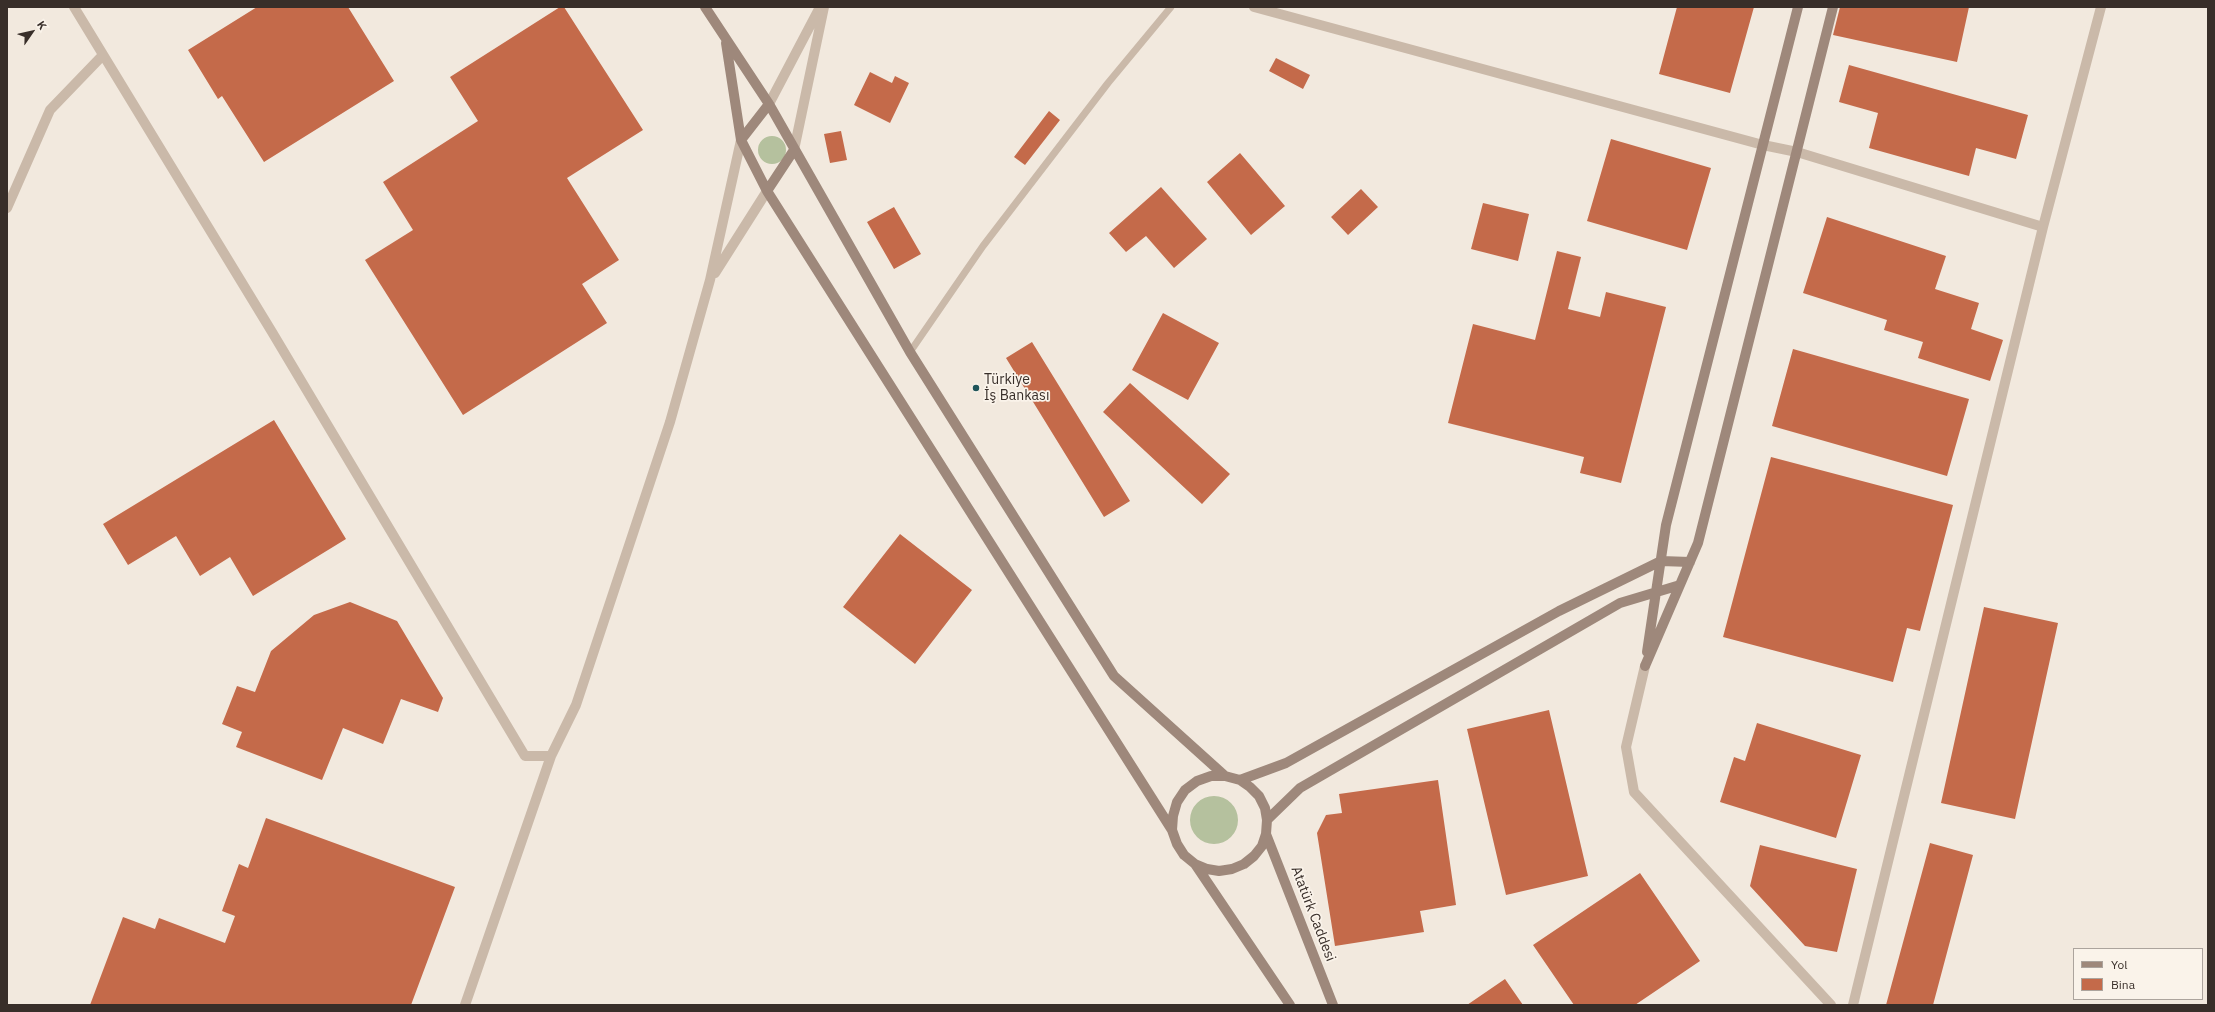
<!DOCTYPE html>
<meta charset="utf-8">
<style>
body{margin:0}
#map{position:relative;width:2215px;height:1012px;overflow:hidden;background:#f2e9de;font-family:"IBM Plex Sans",sans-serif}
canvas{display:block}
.frame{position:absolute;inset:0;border:8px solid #382e29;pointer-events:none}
.legend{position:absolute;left:2073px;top:948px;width:130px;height:52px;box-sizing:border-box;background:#faf3ea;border:1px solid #aca49d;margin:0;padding:5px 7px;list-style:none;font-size:12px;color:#382e29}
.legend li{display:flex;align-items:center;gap:8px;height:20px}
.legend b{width:20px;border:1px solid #aca49d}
.north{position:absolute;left:12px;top:12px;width:40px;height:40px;-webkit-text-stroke:3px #faf3ea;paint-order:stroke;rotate:56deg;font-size:11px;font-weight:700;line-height:16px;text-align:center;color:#382e29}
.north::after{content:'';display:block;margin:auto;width:14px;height:18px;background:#382e29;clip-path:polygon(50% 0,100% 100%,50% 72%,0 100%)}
</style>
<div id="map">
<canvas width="2215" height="1012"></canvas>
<div class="frame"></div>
<ul class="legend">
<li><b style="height:5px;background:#9e887b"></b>Yol</li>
<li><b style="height:11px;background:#c46a4a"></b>Bina</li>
</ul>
<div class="north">K</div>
</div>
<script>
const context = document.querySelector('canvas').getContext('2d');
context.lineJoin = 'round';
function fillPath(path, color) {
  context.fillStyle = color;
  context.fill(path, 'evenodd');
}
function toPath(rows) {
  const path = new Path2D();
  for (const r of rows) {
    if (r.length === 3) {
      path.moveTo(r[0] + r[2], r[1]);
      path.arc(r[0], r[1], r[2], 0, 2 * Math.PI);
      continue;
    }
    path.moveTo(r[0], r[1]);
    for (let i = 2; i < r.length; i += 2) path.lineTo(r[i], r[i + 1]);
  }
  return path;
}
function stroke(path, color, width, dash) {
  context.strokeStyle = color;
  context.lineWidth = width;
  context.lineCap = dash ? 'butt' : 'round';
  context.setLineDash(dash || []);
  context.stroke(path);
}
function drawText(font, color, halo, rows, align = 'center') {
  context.font = font + ' "IBM Plex Sans",sans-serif';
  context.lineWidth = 3.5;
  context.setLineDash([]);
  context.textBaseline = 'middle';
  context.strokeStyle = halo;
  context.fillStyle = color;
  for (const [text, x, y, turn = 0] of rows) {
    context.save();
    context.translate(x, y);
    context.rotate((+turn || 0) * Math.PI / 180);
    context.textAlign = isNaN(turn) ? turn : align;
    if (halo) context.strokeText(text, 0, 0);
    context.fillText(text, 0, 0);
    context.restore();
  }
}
fillPath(toPath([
 [772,150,14],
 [1214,820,24]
]), '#b5c19e');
fillPath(toPath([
 [257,7,348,7,394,81,264,162,222,96,218,99,188,50],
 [560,7,564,7,643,130,567,178,619,260,582,284,607,323,463,415,365,260,413,230,383,182,478,121,450,77],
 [1677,7,1754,7,1730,93,1659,74],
 [1840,7,1969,7,1957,62,1833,35],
 [1276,58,1310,75,1303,89,1269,71],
 [1849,65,2028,115,2016,159,1976,148,1969,176,1869,148,1878,113,1839,102],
 [870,72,892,83,895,76,909,83,890,123,854,105],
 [1049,111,1060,120,1025,165,1014,157],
 [841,131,847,160,830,163,824,134],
 [1611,139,1711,168,1687,250,1587,221],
 [1240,153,1285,206,1251,235,1207,182],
 [1161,187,1207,239,1174,268,1146,236,1126,252,1109,233],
 [1361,189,1378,207,1348,235,1331,217],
 [1483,203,1529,214,1518,261,1471,249],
 [894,207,921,254,894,269,867,222],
 [1827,217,1946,256,1935,289,1979,303,1971,329,2003,340,1990,381,1918,358,1923,342,1884,330,1887,320,1803,293],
 [1557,251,1581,257,1568,309,1600,317,1606,292,1666,307,1621,483,1580,473,1584,457,1448,423,1473,324,1535,340],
 [1163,313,1219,343,1188,400,1132,370],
 [1032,342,1130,501,1104,517,1006,358],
 [1793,349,1969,399,1947,476,1772,426],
 [1130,383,1230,474,1202,504,1103,412],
 [274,420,346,539,253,596,230,557,200,576,176,536,128,565,103,524],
 [1771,457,1953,505,1920,631,1907,628,1893,682,1723,637],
 [900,534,972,590,915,664,843,607],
 [350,602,397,621,443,698,438,712,401,699,383,744,343,728,322,780,236,747,242,732,222,724,237,686,255,692,271,651,314,615],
 [1984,607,2058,623,2015,819,1941,803],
 [1549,710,1588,876,1506,895,1467,729],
 [1757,723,1861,755,1836,838,1720,802,1734,757,1745,761],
 [1438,780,1456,905,1420,911,1424,932,1335,946,1317,833,1326,815,1342,813,1339,794],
 [266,818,455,887,411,1005,90,1005,123,917,155,929,159,918,225,943,235,916,222,911,239,864,248,868],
 [1930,843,1973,855,1933,1005,1886,1005],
 [1760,845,1857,869,1837,952,1805,946,1750,886],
 [1640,873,1700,961,1635,1005,1574,1005,1533,945],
 [1505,979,1523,1005,1467,1005]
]), '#c46a4a');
stroke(toPath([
 [910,352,983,246,1108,83,1171,7]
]), '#cab9a9', 7);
stroke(toPath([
 [74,7,272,332,525,756,551,756,576,705,670,422,710,280,741,140],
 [1254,7,1763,145,1797,152,2043,227],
 [769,104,820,7],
 [794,150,824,7],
 [7,208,50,110,103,55],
 [715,273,767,191],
 [1645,666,1626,747,1634,792,1831,1005],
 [465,1005,551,756],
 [1853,1005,2043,227,2101,7]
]), '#cab9a9', 10);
stroke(toPath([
 [705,7,769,104,910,352,1114,676,1225,776],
 [726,43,741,140,767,191,1172,830],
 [741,140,769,104],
 [767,191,794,150],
 [1647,652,1666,525,1798,7],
 [1645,666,1698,543,1833,7],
 [1240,780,1286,763,1559,611,1661,561,1690,562],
 [1267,820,1265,808,1259,796,1250,787,1240,780,1225,776,1211,776,1197,781,1185,790,1177,802,1173,816,1172,830,1177,844,1184,855,1195,864,1207,869,1219,871,1232,869,1244,864,1254,856,1262,846,1266,834,1267,820,1300,788,1620,603,1680,585],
 [1266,834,1333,1005],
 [1195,864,1290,1005]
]), '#9e887b', 10);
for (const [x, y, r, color] of [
 [976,388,4,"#1f5459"]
]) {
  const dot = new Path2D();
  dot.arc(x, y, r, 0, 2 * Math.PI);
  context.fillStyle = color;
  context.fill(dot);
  stroke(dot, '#faf3ea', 1.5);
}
drawText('14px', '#382e29', '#faf3ea', [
 ["Türkiye",984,380],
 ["İş Bankası",984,396]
], 'left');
drawText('14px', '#382e29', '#faf3ea', [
 ["Atatürk Caddesi",1313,914,69]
]);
</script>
